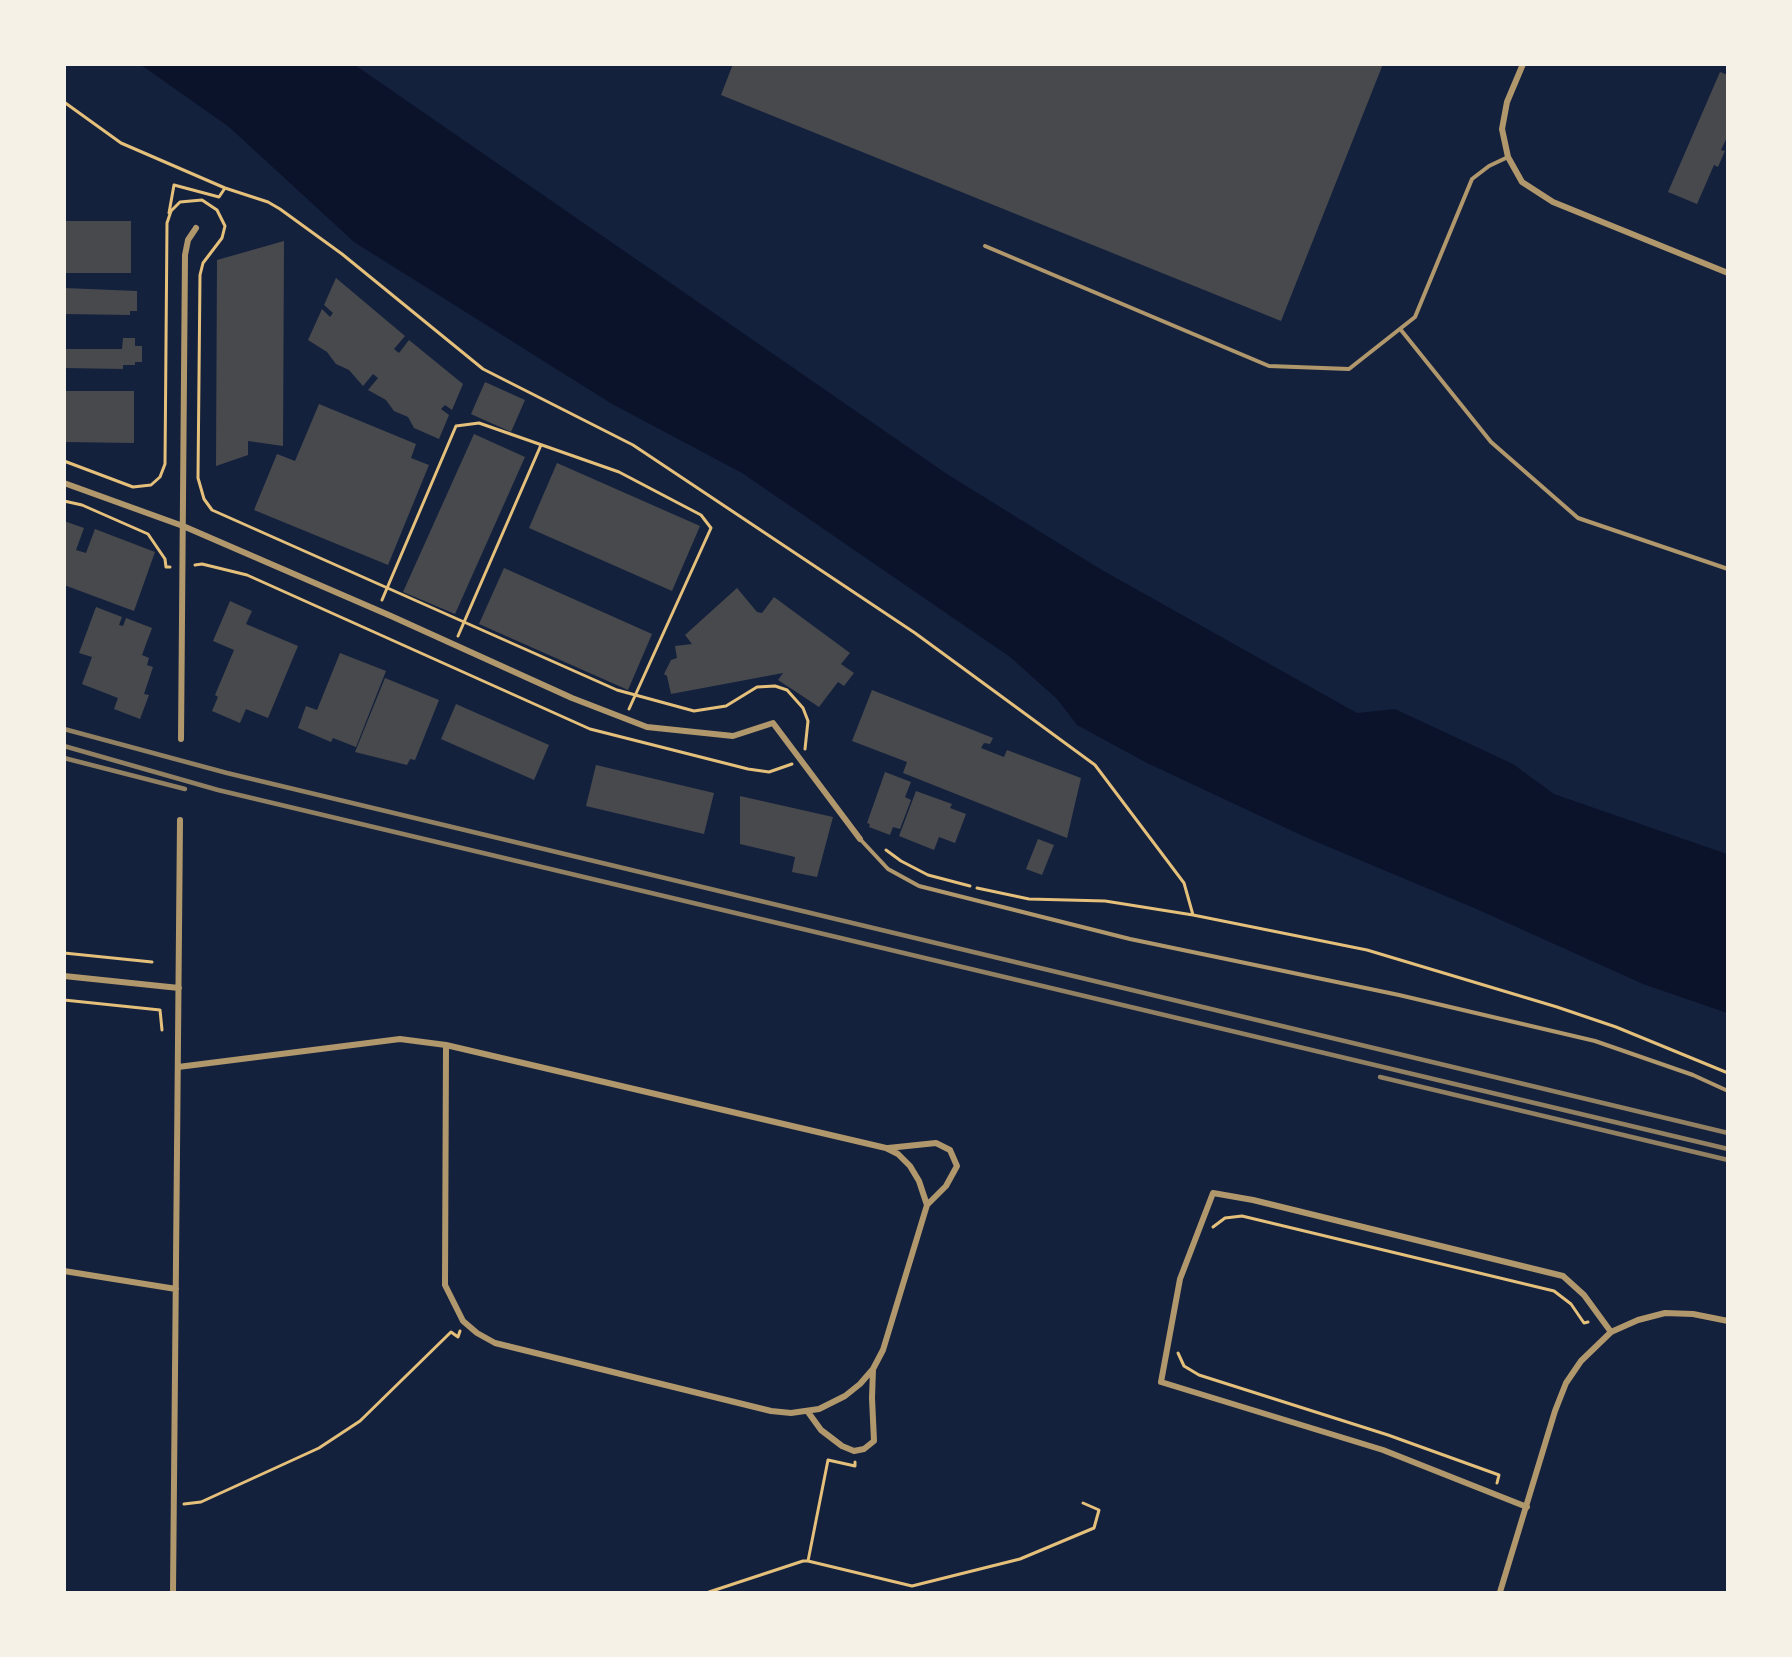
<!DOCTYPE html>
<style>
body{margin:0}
#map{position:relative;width:1792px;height:1657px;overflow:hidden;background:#14213d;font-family:"Space Grotesk",sans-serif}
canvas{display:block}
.frame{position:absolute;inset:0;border:66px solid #f6f1e7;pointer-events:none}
</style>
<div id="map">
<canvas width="1792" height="1657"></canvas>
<div class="frame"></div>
</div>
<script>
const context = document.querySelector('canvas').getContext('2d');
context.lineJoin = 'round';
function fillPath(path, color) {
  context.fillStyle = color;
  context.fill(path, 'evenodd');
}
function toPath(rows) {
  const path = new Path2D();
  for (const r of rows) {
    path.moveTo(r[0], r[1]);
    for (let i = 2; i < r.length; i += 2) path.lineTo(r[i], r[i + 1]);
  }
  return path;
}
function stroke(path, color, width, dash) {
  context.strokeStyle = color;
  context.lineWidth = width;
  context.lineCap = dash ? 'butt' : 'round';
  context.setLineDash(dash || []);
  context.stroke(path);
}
fillPath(toPath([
 [141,65,355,65,947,474,1102,570,1357,713,1395,709,1513,764,1554,794,1727,854,1727,1013,1643,984,1474,908,1305,837,1147,763,1077,725,1057,699,1010,657,742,473,612,404,354,242,229,127]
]), '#0b132b');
fillPath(toPath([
 [733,64,1383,64,1281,321,721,95],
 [1720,72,1728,75,1728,135,1721,150,1725,151,1718,167,1714,165,1697,204,1668,192],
 [64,221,131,221,131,273,64,273],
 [284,241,283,446,248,441,248,455,216,466,217,260],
 [336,278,405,336,394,349,399,353,409,340,463,384,452,410,445,405,441,409,449,415,439,439,414,428,408,417,394,411,386,400,368,390,378,378,373,374,363,386,349,370,336,364,327,352,308,340,322,309,330,317,333,313,324,305],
 [64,288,137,291,137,311,130,311,130,315,64,314],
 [123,338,135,338,135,346,142,346,142,362,135,362,135,365,123,365,123,369,64,368,64,349,122,349],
 [485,382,525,400,511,432,471,414],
 [65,391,134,391,134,443,65,442],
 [319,404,416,444,411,458,429,465,388,565,254,510,277,454,295,461],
 [474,434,525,457,455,614,403,592],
 [557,463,700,526,672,591,529,528],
 [64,521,84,528,76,550,86,553,95,529,155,552,134,611,64,585],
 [504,568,652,634,628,690,479,624],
 [737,588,757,612,762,613,774,597,850,653,841,664,854,673,844,686,838,682,819,707,778,680,783,673,671,694,667,676,664,674,671,660,677,658,675,646,692,644,685,635],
 [230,601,252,611,246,624,298,646,268,718,246,709,240,723,212,711,218,697,215,695,234,650,213,641],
 [96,607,122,617,119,625,123,626,126,618,152,628,142,655,149,658,147,665,153,667,144,694,149,695,140,719,114,709,118,698,82,684,92,657,79,653],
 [340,653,386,671,356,747,333,738,331,742,298,728,306,706,317,710],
 [385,678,439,700,415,760,410,759,407,765,355,752],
 [872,690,993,738,990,744,984,743,981,748,1004,757,1007,750,1081,778,1067,838,903,773,907,762,852,741],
 [456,704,549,745,534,780,441,739],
 [596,765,714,793,704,834,586,806],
 [885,772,911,782,905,797,911,800,900,829,893,827,890,835,869,827,870,824,867,823],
 [916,791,952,804,950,808,966,814,955,843,939,837,934,850,899,836],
 [740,796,833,817,817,877,792,872,795,857,740,844],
 [1038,839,1054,845,1042,875,1026,869]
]), '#48494c');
stroke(toPath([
 [64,102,121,143,225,188,268,202,280,209,342,254,483,369,633,445,915,633,1095,765,1184,883,1193,915],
 [169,213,174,185,219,197,225,188],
 [64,461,133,487,151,485,160,477,165,464,167,223,171,211,180,202,202,200,217,210,225,226,222,238,203,263,200,275,198,478,204,499,212,510,617,690,694,711,726,706,757,687,775,686,787,690,803,708,808,721,805,749],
 [64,501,82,505,148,534,165,559,166,567,170,567],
 [195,565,202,564,247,575,590,729,748,769,769,772,792,764],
 [382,600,456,426,479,423,619,472,701,515,711,528,629,709],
 [458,636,541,445],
 [886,850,901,861,928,875,970,886],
 [977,888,1029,899,1105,901,1193,915,1367,950,1557,1007,1616,1027,1728,1073],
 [64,953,152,962],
 [64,1000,160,1010,162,1030],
 [1213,1227,1225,1218,1242,1216,1554,1291,1571,1304,1584,1323,1588,1322],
 [1178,1353,1184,1366,1199,1375,1388,1435,1499,1475,1497,1483],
 [184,1504,201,1502,319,1448,360,1421,451,1332,458,1337,460,1331],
 [808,1561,912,1586,1020,1559,1094,1528,1099,1510,1083,1503],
 [709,1592,803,1561,808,1561,828,1460,855,1466,855,1462]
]), '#e5c07b', 3);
stroke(toPath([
 [985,246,1269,366,1349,369,1415,317,1472,179,1489,166,1508,157],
 [1401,330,1491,442,1578,518,1728,569],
 [860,839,888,869,919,886,1130,939,1399,995,1595,1041,1693,1075,1728,1091]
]), '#b1986c', 4);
stroke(toPath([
 [1523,64,1507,102,1502,129,1508,157,1522,182,1553,202,1728,273],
 [64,483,183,526,391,616,572,698,647,727,733,736,773,723,860,839],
 [181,739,185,255,188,240,196,228],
 [64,976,179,988],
 [178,1067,400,1039,446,1045,886,1148,898,1154,910,1166,919,1181,927,1205,883,1350,873,1369,860,1384,845,1396,819,1409,791,1413,771,1411,495,1343,477,1333,463,1321,445,1285,446,1045],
 [888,1148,936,1143,950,1150,957,1166,946,1186,927,1205],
 [64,1271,176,1289],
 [808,1412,821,1430,842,1446,854,1451,864,1449,874,1441,872,1398,873,1369],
 [1527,1507,1383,1450,1161,1382,1180,1279,1213,1193,1253,1200,1563,1276,1584,1295,1611,1332],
 [173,1592,180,820],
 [1500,1592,1555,1411,1566,1383,1581,1361,1611,1332,1638,1320,1665,1313,1693,1314,1728,1321]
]), '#b1986c', 6);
stroke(toPath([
 [64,729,227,773,1728,1133],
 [64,746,218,790,1728,1149],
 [64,758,185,789],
 [1380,1077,1728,1160]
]), '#918062', 4.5);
</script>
